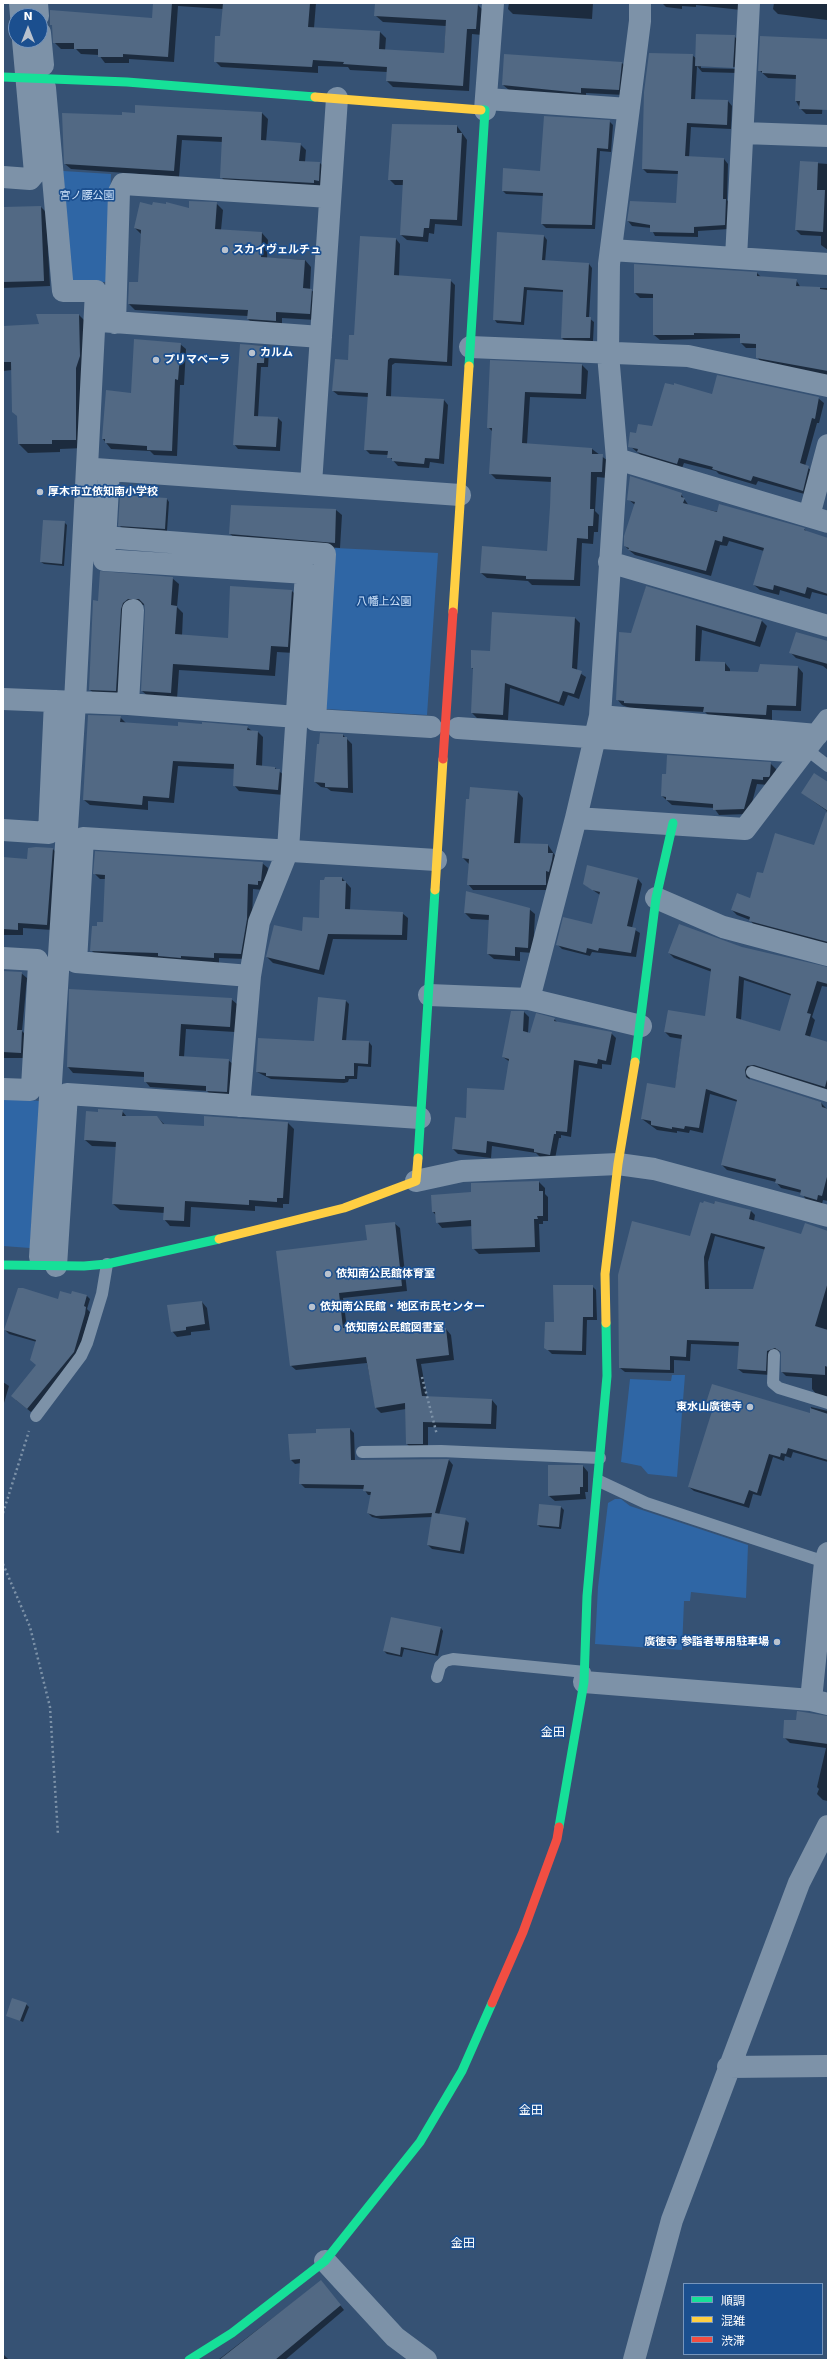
<!DOCTYPE html>
<meta charset="utf-8">
<style>
body{margin:0}
#map{position:relative;width:831px;height:2363px;overflow:hidden;background:#365274;font-family:"DejaVu Sans","Noto Sans JP",sans-serif}
canvas{display:block}
.frame{position:absolute;inset:0;border:4px solid #fff;pointer-events:none}
.legend{position:absolute;left:683px;top:2283px;width:140px;height:72px;box-sizing:border-box;background:#1b4f8f;border:1px solid #7695bc;margin:0;padding:5px 7px;list-style:none;font-size:12px;color:#fff}
.legend li{display:flex;align-items:center;gap:8px;height:20px}
.legend b{width:20px;border:1px solid #7695bc}
.north{position:absolute;left:8px;top:8px;width:40px;height:40px;box-sizing:border-box;background:#1b4f8f;border:1px solid #7695bc;border-radius:50%;rotate:0deg;font-size:11px;font-weight:700;line-height:16px;text-align:center;color:#fff}
.north::after{content:'';display:block;margin:auto;width:14px;height:18px;background:#b9c2ce;clip-path:polygon(50% 0,100% 100%,50% 72%,0 100%)}
</style>
<div id="map">
<canvas width="831" height="2363"></canvas>
<div class="frame"></div>
<ul class="legend">
<li><b style="height:5px;background:#16e098"></b>順調</li>
<li><b style="height:5px;background:#ffcf43"></b>混雑</li>
<li><b style="height:5px;background:#f24e42"></b>渋滞</li>
</ul>
<div class="north">N</div>
</div>
<script>
const context = document.querySelector('canvas').getContext('2d');
context.lineJoin = 'round';
function fillPath(path, color) {
  context.fillStyle = color;
  context.fill(path, 'evenodd');
}
function toPath(rows) {
  const path = new Path2D();
  for (const r of rows) {
    path.moveTo(r[0], r[1]);
    for (let i = 2; i < r.length; i += 2) path.lineTo(r[i], r[i + 1]);
  }
  return path;
}
function stroke(path, color, width, dash) {
  context.strokeStyle = color;
  context.lineWidth = width;
  context.lineCap = dash ? 'butt' : 'round';
  context.setLineDash(dash || []);
  context.stroke(path);
}
function drawText(font, color, halo, rows, align = 'center') {
  context.font = font + ' "DejaVu Sans","Noto Sans JP",sans-serif';
  context.lineWidth = 3.5;
  context.setLineDash([]);
  context.textBaseline = 'middle';
  context.strokeStyle = halo;
  context.fillStyle = color;
  for (const [text, x, y, turn = 0] of rows) {
    context.save();
    context.translate(x, y);
    context.rotate((+turn || 0) * Math.PI / 180);
    context.textAlign = isNaN(turn) ? turn : align;
    if (halo) context.strokeText(text, 0, 0);
    context.fillText(text, 0, 0);
    context.restore();
  }
}
fillPath(toPath([
 [63,171,111,174,107,282,70,281],
 [335,548,438,553,427,715,326,709],
 [3,1098,40,1101,30,1248,3,1246],
 [672,1375,685,1375,677,1477,648,1474,641,1466,621,1462,630,1379,671,1381],
 [615,1499,621,1499,630,1506,748,1545,746,1598,691,1592,690,1601,684,1601,682,1650,595,1644,598,1587,608,1503]
]), '#2f66a5');
fillPath(toPath([
 [154,3,316,3,314,28,380,32,386,38,385,51,444,54,446,26,383,22,376,16,377,3,468,3,478,5,484,11,482,35,472,34,469,91,393,87,387,81,387,72,350,70,348,67,318,66,318,73,221,67,215,61,221,38,223,9,178,6,174,62,129,59,129,63,105,63,99,55,81,54,76,49,61,49,54,42,54,27,51,24,153,20],
 [509,3,593,3,592,19,513,14,508,9],
 [662,3,742,3,741,10,696,5,696,7,682,6,682,9,666,7],
 [774,3,827,3,827,20,778,14,773,9],
 [734,36,740,42,738,73,702,72,697,66,695,100,728,101,732,106,731,129,691,127,689,158,724,159,728,164,727,200,730,204,729,229,698,231,698,237,655,236,651,228,632,226,628,221,677,205,679,174,647,173,643,169,692,55,697,59],
 [701,66,738,67,738,69,701,68],
 [827,45,822,114,806,114,800,108,796,101,796,79,768,78,759,70],
 [622,63,627,68,624,95,586,93,586,98,509,90,503,85],
 [136,106,262,113,268,119,266,142,300,144,306,150,305,162,320,163,325,168,324,186,227,183,221,177,223,142,182,140,179,177,71,169,65,164,123,116,136,114],
 [609,121,613,125,611,152,600,151,595,229,546,228,542,224,544,196,506,194,503,191,541,172],
 [457,126,467,140,462,226,435,224,434,234,429,233,428,242,407,240,401,235,404,185,395,185,389,179],
 [801,162,828,164,828,250,821,245,821,236,801,235,796,230],
 [216,203,223,210,221,230,262,233,268,240,267,258,305,260,311,267,310,289,318,296,316,320,282,318,282,327,254,325,248,319,248,316,135,310,129,304,139,283,141,234,135,228,153,206,190,209],
 [41,207,46,212,50,286,3,288,3,208],
 [544,236,547,240,545,262,589,264,592,268,589,318,594,322,593,341,565,341,562,338,564,292,527,290,524,325,497,323,494,319],
 [396,239,400,244,399,277,450,280,455,285,452,366,395,363,392,365,391,397,444,400,448,405,444,464,430,462,429,468,398,466,388,455,370,454,365,449,369,397,338,395,333,391,349,361,355,336],
 [757,273,761,277,796,280,801,288,828,288,828,376,762,363,757,357,757,348,746,348,741,343,741,338,660,340,654,335,654,298,640,298,635,293],
 [79,315,87,323,84,448,60,449,60,452,28,453,19,444,18,417,12,370,3,371,3,327,40,325],
 [180,344,186,349,184,385,180,385,177,456,154,455,150,451,111,449,103,439,132,394],
 [241,345,265,346,269,351,268,367,261,367,258,417,278,418,282,422,280,451,238,449,234,444],
 [491,361,582,365,588,371,586,399,530,397,527,444,592,449,608,461,607,478,597,477,595,511,599,515,598,532,594,532,593,544,582,543,580,586,532,585,528,581,487,578,481,573,548,552,552,482,496,479,490,473,493,432,488,427],
 [712,395,818,398,824,403,819,423,817,423,805,466,814,472,808,495,758,481,756,485,719,474,716,471,684,463,682,468,643,457,630,446,637,434],
 [681,494,689,506,804,529,808,533,828,539,828,596,812,592,810,599,780,590,779,595,760,590,754,585,764,551,729,541,727,546,720,545,711,576,635,555,630,551,625,546,635,505,628,499],
 [167,499,169,502,167,531,122,528,119,525],
 [232,506,336,510,342,515,340,548,236,539,230,534],
 [64,522,67,525,64,566,44,564,41,562],
 [172,578,179,584,177,607,183,613,182,636,229,639,292,591,298,597,294,653,277,652,275,676,179,670,177,699,149,697,142,691,146,610,144,605,140,604,122,697,97,696,90,690,99,602],
 [646,587,762,621,767,626,760,647,702,630,700,662,725,663,730,669,730,672,758,673,798,667,803,673,801,711,772,710,772,720,710,717,705,712,630,708,622,705,617,699,632,635],
 [575,618,580,623,577,671,586,677,579,699,568,695,564,706,510,688,508,720,477,718,472,713,474,670,472,668,491,652],
 [828,642,828,670,823,666,796,658,790,652],
 [120,717,126,723,179,727,247,727,252,731,258,732,263,737,262,767,275,768,285,776,284,795,239,791,234,785,235,769,178,766,174,803,148,801,148,810,90,805,84,800],
 [343,735,352,744,353,793,331,791,327,788,321,787,315,782],
 [770,763,776,769,774,783,768,785,757,784,749,814,719,815,714,808,672,805,662,796],
 [828,783,828,945,755,926,750,920,737,915,732,910,750,899,763,874,815,846,827,811,802,793],
 [518,792,523,798,520,844,548,845,558,860,551,890,473,890,468,884,469,864,463,858],
 [53,849,58,855,52,930,23,928,23,935,3,935,3,859,28,860],
 [262,863,268,868,266,886,263,890,253,889,252,925,246,959,219,958,219,963,97,956,91,950,98,927,104,923,106,879,100,879,95,874],
 [342,878,351,888,350,910,402,913,408,918,407,940,333,939,324,975,273,963,267,957,320,919,325,881],
 [638,879,642,884,632,928,640,933,636,957,592,952,590,956,562,949,557,944,593,926,600,895,584,884],
 [529,909,535,914,533,953,520,952,520,961,494,959,488,954,490,920,471,919,465,913],
 [741,948,828,968,828,987,822,986,812,1017,815,1020,810,1037,828,1043,828,1091,749,1075,750,1080,820,1102,828,1110,828,1201,823,1200,822,1204,806,1200,802,1193,781,1188,776,1182,727,1170,722,1165,738,1102,710,1094,703,1133,690,1130,689,1133,677,1131,677,1133,657,1130,642,1119,675,1090,682,1039,670,1037,665,1032,706,1018,712,972,674,958,669,953],
 [744,980,792,996,781,1032,741,1020],
 [3,972,21,973,27,978,22,1031,27,1036,25,1058,3,1058],
 [231,999,237,1004,235,1032,186,1029,184,1057,228,1060,234,1065,232,1097,212,1096,207,1091,150,1087,145,1081,145,1077,73,1073,68,1067],
 [345,1000,349,1004,346,1042,369,1042,372,1046,371,1067,358,1066,357,1079,349,1079,348,1082,344,1083,271,1079,257,1072,315,1042],
 [524,1012,529,1017,528,1033,531,1034,554,1019,558,1023,611,1033,616,1038,611,1065,602,1064,602,1069,579,1065,571,1137,561,1135,561,1138,559,1138,555,1159,540,1157,536,1153,492,1146,491,1158,458,1154,453,1149,467,1119,505,1091,510,1062,503,1057],
 [122,1111,127,1117,157,1117,165,1125,205,1127,288,1123,294,1129,289,1204,283,1204,283,1208,255,1206,255,1211,191,1207,190,1227,170,1226,164,1219,165,1213,120,1210,113,1204,117,1147,92,1146,85,1140,99,1113],
 [539,1182,545,1188,545,1194,548,1197,548,1221,543,1221,543,1224,539,1224,540,1252,479,1254,473,1248,473,1226,442,1228,437,1222,436,1215,433,1212,472,1193],
 [715,1202,751,1211,755,1215,754,1221,802,1236,828,1232,828,1397,816,1394,812,1389,812,1378,786,1376,782,1372,782,1353,780,1351,771,1356,770,1375,743,1373,738,1369,740,1346,691,1344,690,1361,674,1360,674,1373,625,1372,620,1368,691,1238],
 [715,1236,766,1250,754,1290,709,1290,708,1262],
 [394,1223,400,1228,407,1291,343,1298,347,1328,404,1322,410,1330,439,1327,442,1330,446,1329,451,1335,454,1360,421,1364,427,1397,492,1400,497,1406,496,1429,428,1427,428,1449,412,1449,407,1444,406,1409,381,1413,376,1408,367,1363,296,1370,290,1365,368,1241],
 [592,1286,596,1290,597,1320,587,1320,586,1355,552,1354,545,1347,555,1323],
 [72,1295,86,1295,90,1299,87,1309,90,1312,78,1356,31,1412,16,1400,37,1365,37,1342,9,1334,5,1330],
 [202,1302,207,1308,210,1330,191,1332,191,1335,177,1337,172,1331],
 [3,1382,9,1386,4,1403,3,1403],
 [706,1406,811,1414,811,1407,828,1411,828,1462,793,1452,791,1458,785,1456,784,1461,773,1457,761,1496,753,1494,749,1508,694,1491,689,1487,713,1410],
 [350,1429,354,1433,355,1461,449,1460,453,1465,439,1515,465,1519,469,1523,464,1554,432,1549,428,1545,433,1517,381,1519,372,1517,368,1513,371,1495,368,1495,364,1489,305,1488,300,1483,301,1463,295,1464,291,1460,317,1434],
 [583,1466,588,1472,588,1492,585,1492,586,1499,555,1501,549,1496],
 [539,1505,561,1507,564,1510,561,1529,540,1527,538,1525],
 [392,1619,441,1628,443,1631,438,1656,404,1649,402,1657,387,1654,384,1651],
 [828,1716,828,1801,823,1800,817,1794,819,1789,817,1787,826,1748,790,1743,784,1737,797,1721],
 [26,2004,29,2007,23,2022,7,2015],
 [321,2281,344,2310,285,2360,218,2360],
 [3,2354,9,2360,3,2360]
]), '#0007');
fillPath(toPath([
 [153,3,172,3,168,57,123,54,123,57,98,57,98,49,74,49,74,43,53,43,52,25,50,25,50,10,152,18],
 [223,3,310,3,308,27,380,31,379,49,444,53,446,20,374,16,375,3,478,4,476,29,467,29,463,86,386,81,387,67,343,64,344,62,313,60,312,67,214,62,215,36,220,36],
 [696,34,735,35,733,68,695,66],
 [760,36,828,39,828,110,799,109,800,101,795,101,796,75,762,73,762,71,758,71],
 [649,53,693,54,691,99,728,100,727,125,687,123,685,156,724,158,723,199,726,199,725,225,694,227,694,233,650,232,650,225,627,221,630,201,676,203,678,171,642,169,644,92],
 [504,54,622,62,619,90,581,88,581,93,502,85],
 [135,105,262,112,261,140,301,143,299,161,320,162,319,181,314,180,314,183,220,178,222,137,177,135,174,171,64,164,62,113,122,115,122,112,135,113],
 [544,116,610,120,608,149,597,148,592,225,541,224,543,193,502,191,503,168,540,171],
 [392,124,457,125,457,133,462,133,457,220,430,219,429,228,424,228,423,237,400,235,403,180,388,180],
 [800,161,818,162,817,190,825,190,823,232,795,230],
 [189,201,217,202,215,229,262,232,261,257,305,260,303,288,312,289,310,314,276,312,276,321,247,319,248,310,128,304,129,282,138,282,141,230,134,228,140,202,152,205,153,202,166,204,166,202,189,208],
 [41,206,44,281,3,282,3,207],
 [497,232,544,235,542,260,589,263,586,317,591,317,590,338,561,338,563,290,524,287,521,322,493,320],
 [360,236,396,238,394,275,451,279,447,362,390,358,388,360,386,396,444,399,439,459,425,458,424,464,392,461,392,458,387,458,388,451,364,450,368,393,332,391,335,359,348,360,349,335,354,335],
 [634,264,757,272,757,276,797,279,796,286,820,287,820,289,828,290,828,371,756,358,756,344,740,343,740,334,694,333,694,335,653,335,653,294,634,293],
 [36,314,79,314,80,356,76,368,76,440,52,440,52,444,18,444,17,416,12,412,11,362,3,362,3,326,39,324],
 [134,339,181,343,178,380,175,379,172,451,147,450,147,446,105,443,105,439,102,439,106,390,131,393],
 [240,344,265,346,264,363,257,363,254,416,278,417,276,447,233,445],
 [490,360,582,364,581,394,525,392,522,443,592,448,592,454,603,454,602,472,591,472,590,509,594,509,593,526,588,526,588,539,577,538,574,580,526,579,526,576,480,573,482,546,547,551,550,507,551,477,489,474,492,428,487,428],
 [717,375,819,397,815,419,812,418,800,463,809,466,803,491,753,476,751,481,712,469,713,467,679,458,677,464,637,452,638,449,628,447,630,432,636,433,638,424,652,426,665,383,674,385,674,383,712,394],
 [630,476,682,493,681,497,685,498,683,503,717,512,719,504,805,528,804,530,828,538,828,594,807,587,805,594,774,585,773,590,753,585,764,548,723,536,722,542,715,540,706,571,628,550,629,548,624,546,624,536,635,502,627,500],
 [120,495,167,498,165,529,118,526],
 [231,505,336,509,335,543,229,534],
 [43,520,65,521,62,564,40,562],
 [100,571,173,577,171,605,177,606,175,634,228,638,230,586,292,590,288,647,271,646,269,670,173,664,171,693,141,691,145,610,144,604,139,599,128,599,123,603,121,609,116,691,89,690,93,600,98,601],
 [646,586,762,620,755,642,696,625,695,661,725,662,725,671,758,672,760,664,798,666,796,706,767,705,766,715,703,712,704,707,624,703,624,701,616,700,619,632,631,633],
 [492,612,575,617,572,668,582,671,574,694,563,691,559,702,505,683,503,715,471,713,473,668,471,668,471,650,490,651],
 [796,632,828,641,828,664,789,653],
 [88,715,121,716,120,722,178,726,178,722,202,724,202,722,248,726,247,730,258,731,256,765,275,767,275,769,280,769,278,790,233,786,234,764,173,761,169,798,143,796,142,805,83,800],
 [320,733,343,734,343,737,347,737,348,788,325,787,325,783,314,782,317,744,319,744],
 [667,755,771,762,770,775,769,777,763,777,763,780,752,779,744,809,713,810,713,804,666,800,666,797,661,796,662,774,666,774],
 [814,773,828,782,828,811,801,793],
 [470,787,518,791,514,843,548,844,548,853,553,853,552,860,549,872,546,871,546,885,467,885,469,859,462,858,466,799,469,799],
 [826,812,828,813,828,942,749,921,750,917,731,910,737,893,750,898,757,872,763,873,775,833,814,845],
 [36,847,53,848,47,925,18,923,18,930,3,929,3,857,27,859,28,848],
 [95,851,263,862,261,881,258,881,258,885,248,884,247,919,241,954,214,953,214,958,181,956,181,958,158,956,158,953,90,951,92,926,97,926,97,922,103,922,105,875,93,874],
 [587,865,638,878,627,926,636,928,631,953,599,948,598,951,587,948,586,953,556,945,563,917,592,924,600,892,592,890,583,884],
 [325,877,342,877,342,881,346,881,345,909,403,912,402,935,328,934,319,970,266,957,274,925,302,931,303,917,319,918,320,880,324,880],
 [466,891,530,908,528,948,515,947,515,956,487,954,489,915,464,913],
 [679,924,742,947,828,967,828,984,817,981,807,1013,811,1014,805,1035,828,1042,828,1076,825,1087,754,1065,747,1066,745,1070,746,1077,749,1079,821,1102,822,1107,828,1109,828,1173,822,1196,818,1195,817,1200,800,1195,801,1190,775,1183,776,1179,721,1165,737,1100,706,1089,699,1128,685,1126,684,1129,672,1127,672,1129,651,1125,651,1121,641,1119,647,1083,675,1088,682,1035,664,1032,668,1010,705,1016,711,969,668,953],
 [739,976,791,994,780,1031,736,1018],
 [3,971,22,972,17,1030,22,1030,21,1053,3,1052],
 [69,989,232,998,230,1027,181,1024,179,1056,229,1059,227,1092,206,1091,206,1086,144,1082,144,1072,67,1067],
 [318,997,346,1000,342,1040,369,1041,368,1064,354,1063,354,1076,345,1076,345,1079,339,1079,266,1076,266,1073,256,1072,258,1038,314,1041],
 [511,1011,524,1011,523,1031,530,1033,536,1013,555,1018,554,1021,612,1032,606,1061,598,1059,597,1064,574,1060,567,1132,556,1131,556,1134,554,1134,550,1155,534,1152,534,1149,487,1141,486,1153,452,1149,455,1117,466,1118,467,1088,504,1090,509,1059,502,1057],
 [98,1109,123,1110,122,1116,157,1116,163,1124,204,1126,204,1116,288,1122,283,1198,277,1198,277,1202,249,1200,249,1205,185,1201,184,1221,163,1220,164,1207,112,1204,116,1142,84,1140,86,1111,98,1112],
 [539,1181,539,1191,543,1191,543,1216,537,1216,538,1219,534,1219,535,1247,472,1249,471,1220,436,1223,435,1212,432,1212,431,1195,471,1192,471,1183],
 [704,1201,714,1204,715,1201,751,1210,749,1219,801,1234,805,1223,828,1231,828,1282,815,1326,828,1330,828,1367,825,1366,825,1375,781,1372,781,1352,775,1348,767,1351,766,1371,737,1369,739,1342,687,1340,686,1357,670,1356,670,1370,619,1368,618,1275,632,1221,690,1236,700,1202,703,1203],
 [711,1233,765,1247,753,1289,705,1289,704,1257],
 [395,1222,402,1286,339,1293,343,1328,404,1321,405,1330,439,1326,439,1329,446,1328,449,1355,416,1359,422,1396,492,1399,491,1424,423,1422,423,1444,406,1444,405,1403,375,1408,366,1357,290,1366,276,1251,367,1240,365,1225],
 [553,1285,593,1285,593,1317,583,1317,582,1351,547,1350,544,1348,545,1322,554,1322],
 [18,1288,23,1288,58,1299,60,1291,71,1294,72,1291,87,1295,84,1306,86,1307,85,1314,74,1352,27,1409,11,1396,36,1365,30,1360,36,1340,4,1330],
 [202,1301,205,1324,186,1327,186,1330,171,1332,167,1305],
 [712,1384,810,1413,810,1408,828,1414,828,1460,788,1448,786,1454,781,1453,780,1457,769,1454,757,1493,749,1490,744,1504,688,1487,713,1408,705,1406],
 [350,1428,351,1460,449,1459,435,1513,466,1518,460,1551,427,1545,432,1513,376,1516,367,1513,371,1492,363,1491,364,1485,299,1484,300,1459,290,1460,288,1434,316,1433,316,1429],
 [548,1465,583,1465,583,1487,580,1487,580,1494,548,1496],
 [539,1504,561,1506,559,1527,537,1525],
 [391,1617,441,1627,435,1654,401,1647,400,1655,383,1651],
 [797,1711,828,1716,828,1744,783,1738,784,1720,796,1720],
 [12,1998,27,2003,20,2021,6,2016],
 [321,2280,341,2305,275,2360,219,2360]
]), '#526984');
stroke(toPath([
 [422,1377,437,1435],
 [3,1513,29,1431],
 [3,1564,30,1627,50,1707,58,1835]
]), '#7d92a8', 2.5, [2, 3]);
stroke(toPath([
 [806,749,828,766],
 [752,1072,828,1096],
 [774,1355,773,1383,779,1388,828,1403],
 [36,1416,81,1356,87,1343,102,1294,107,1264],
 [362,1452,441,1451,600,1458],
 [599,1481,646,1503,825,1562],
 [437,1677,440,1666,445,1661,453,1659,585,1672]
]), '#7d92a8', 12);
stroke(toPath([
 [20,3,21,16],
 [37,3,38,16],
 [40,33,43,65],
 [487,99,628,109],
 [485,110,493,3],
 [743,133,828,136],
 [3,177,30,179,35,173,23,40],
 [611,250,828,264],
 [736,258,749,3],
 [100,321,321,337],
 [115,323,119,192,123,184,330,197],
 [470,347,688,356,828,386],
 [617,459,828,522],
 [95,469,460,495],
 [109,470,104,560,306,573,288,850,259,922,250,976,239,1106],
 [311,484,337,98],
 [809,516,828,445],
 [104,537,325,554,315,720,431,727],
 [609,562,828,626],
 [3,699,128,704,297,717],
 [128,704,133,610],
 [600,716,817,735],
 [458,728,804,752],
 [576,818,600,716,617,459,608,354,609,264,640,21,640,3],
 [3,830,49,833,55,701],
 [656,898,723,927,828,955],
 [3,958,37,960,39,964,32,1087,30,1090,3,1089],
 [250,976,76,962,83,838,436,860],
 [429,995,529,999,641,1026],
 [529,999,576,818,745,829,828,720],
 [416,1181,462,1171,618,1164,654,1169,828,1216],
 [40,1257,75,702,96,291,63,291,45,88],
 [56,1266,67,1094,420,1118],
 [584,1682,811,1700,828,1704],
 [811,1700,825,1562,828,1553],
 [728,2067,828,2066],
 [325,2261,395,2337,426,2360],
 [634,2360,672,2220,799,1883,828,1826]
]), '#7d92a8', 22);
stroke(toPath([
 [3,77,127,82,315,97],
 [469,366,485,110,481,110],
 [635,1062,656,898,673,823],
 [418,1158,435,890],
 [3,1265,84,1266,107,1264,219,1239],
 [559,1827,584,1682,587,1596,607,1376,606,1323],
 [189,2360,232,2333,325,2261,420,2142,462,2071,492,2003]
]), '#16e098', 9);
stroke(toPath([
 [315,97,481,110],
 [453,612,469,366],
 [435,890,443,759],
 [219,1239,344,1208,416,1181,418,1158],
 [606,1323,605,1274,618,1164,635,1062]
]), '#ffcf43', 9);
stroke(toPath([
 [443,759,453,612],
 [492,2003,523,1932,557,1839,559,1827]
]), '#f24e42', 9);
for (const [x, y, r, color] of [
 [225,250,4,"#b9c2ce"],
 [252,353,4,"#b9c2ce"],
 [156,360,4,"#b9c2ce"],
 [40,492,4,"#b9c2ce"],
 [328,1274,4,"#b9c2ce"],
 [312,1307,4,"#b9c2ce"],
 [337,1328,4,"#b9c2ce"],
 [750,1407,4,"#b9c2ce"],
 [777,1642,4,"#b9c2ce"]
]) {
  const dot = new Path2D();
  dot.arc(x, y, r, 0, 2 * Math.PI);
  context.fillStyle = color;
  context.fill(dot);
  stroke(dot, '#1b4f8f', 1.5);
}
drawText('11px', '#cfe3fa', '#1b4f8f', [
 ["宮ノ腰公園",87,196],
 ["八幡上公園",384,602]
]);
drawText('bold 11px', '#fff', '#1b4f8f', [
 ["スカイヴェルチュ",233,250],
 ["カルム",260,353],
 ["プリマベーラ",164,360],
 ["厚木市立依知南小学校",48,492],
 ["依知南公民館体育室",336,1274],
 ["依知南公民館・地区市民センター",320,1307],
 ["依知南公民館図書室",345,1328],
 ["東水山廣徳寺",742,1407,"right"],
 ["廣徳寺 参詣者専用駐車場",769,1642,"right"]
], 'left');
drawText('12px', '#fff', '#1b4f8f', [
 ["金田",553,1733],
 ["金田",531,2111],
 ["金田",463,2244]
]);
</script>
